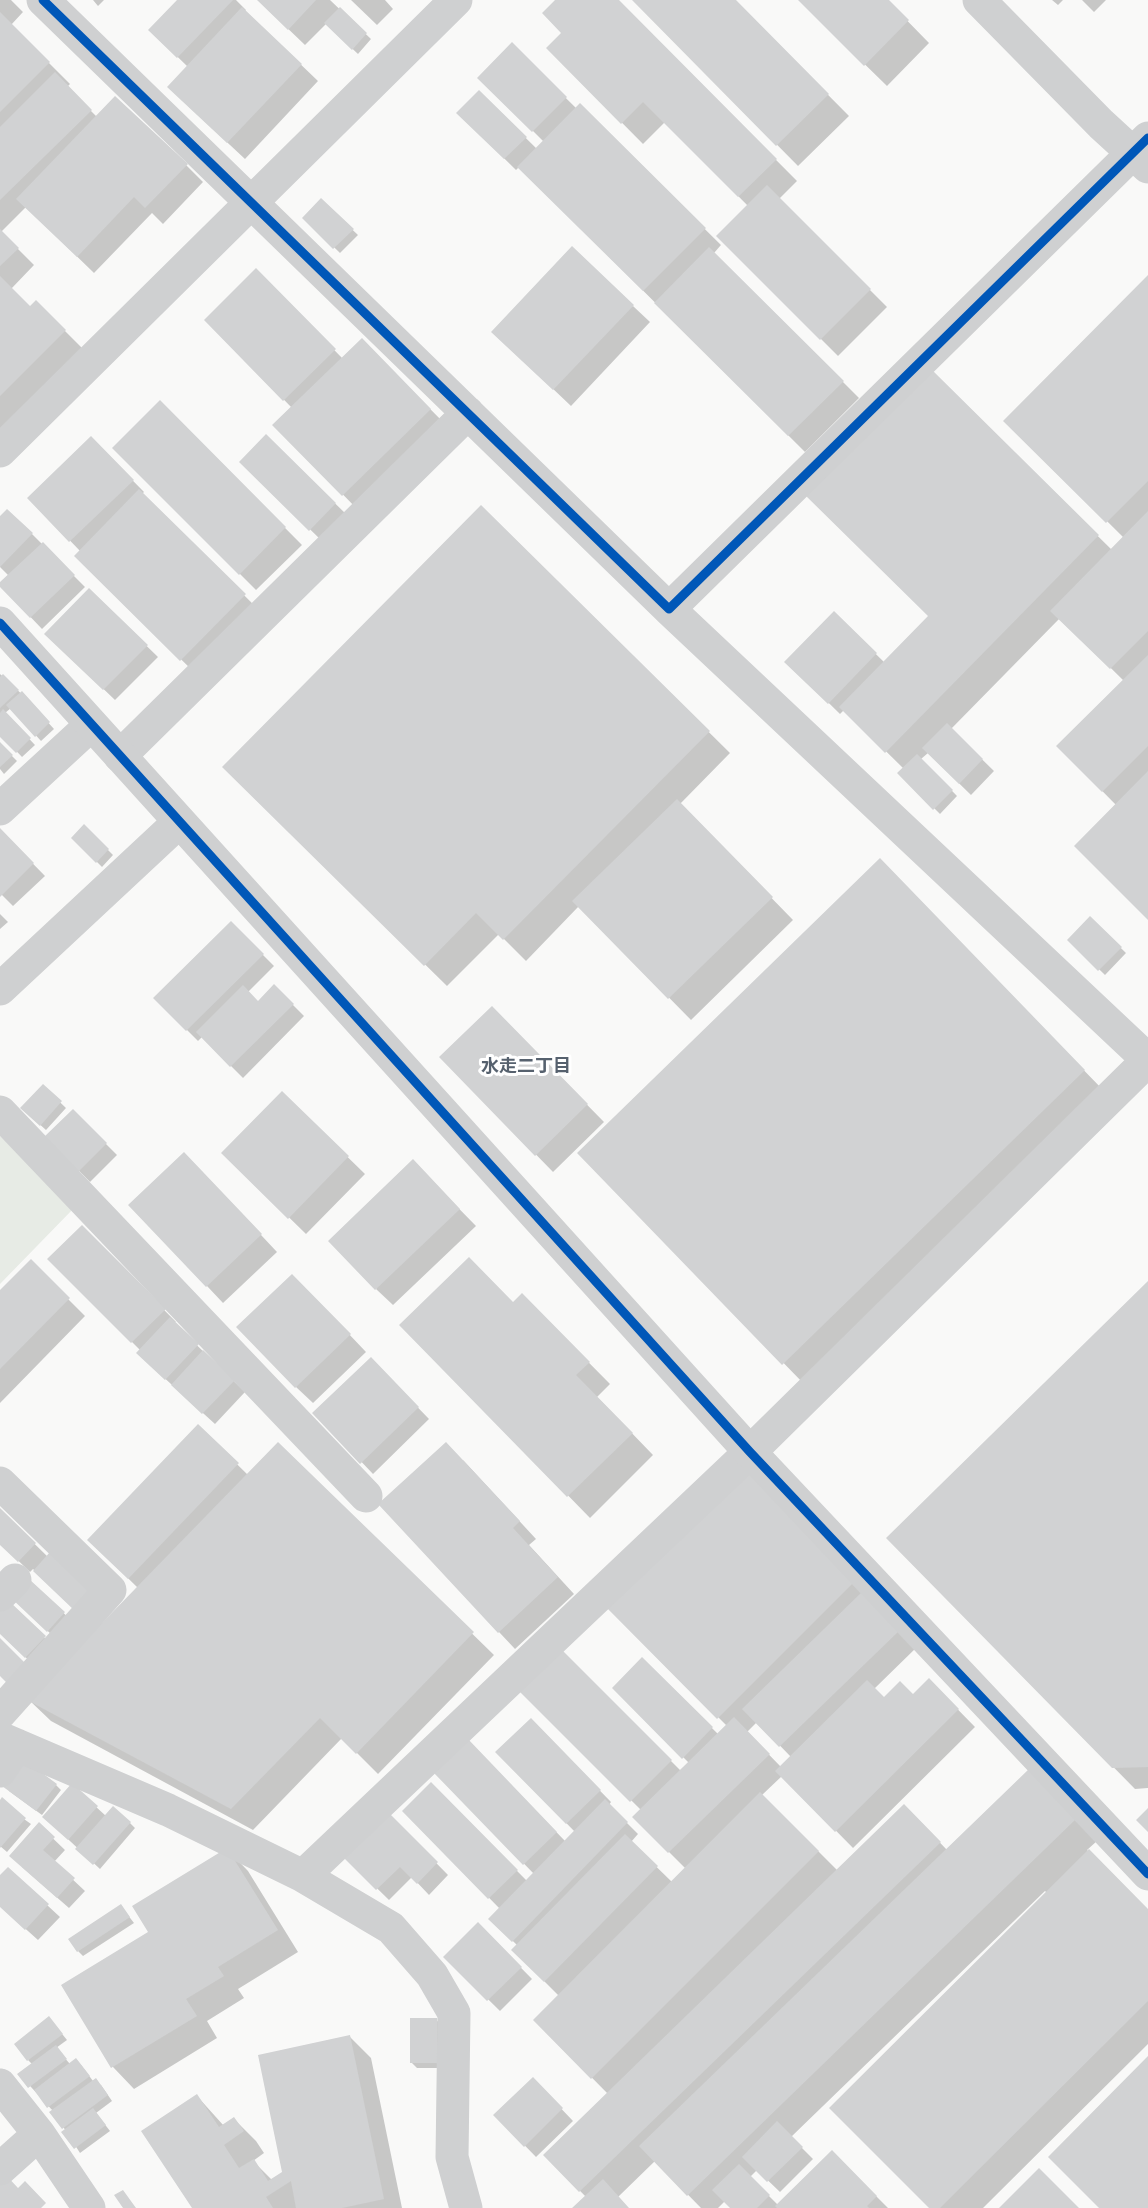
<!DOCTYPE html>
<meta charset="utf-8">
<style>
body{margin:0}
canvas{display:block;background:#f9f9f8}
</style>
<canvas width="1148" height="2208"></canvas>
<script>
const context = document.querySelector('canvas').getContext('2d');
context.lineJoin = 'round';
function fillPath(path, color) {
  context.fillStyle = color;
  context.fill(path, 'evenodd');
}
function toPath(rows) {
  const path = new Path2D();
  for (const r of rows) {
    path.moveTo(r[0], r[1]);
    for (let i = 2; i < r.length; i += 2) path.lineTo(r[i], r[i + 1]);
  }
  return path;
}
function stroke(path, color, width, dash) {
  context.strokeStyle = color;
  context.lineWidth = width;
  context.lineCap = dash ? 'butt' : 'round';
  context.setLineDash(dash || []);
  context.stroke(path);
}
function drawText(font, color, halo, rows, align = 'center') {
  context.font = font + ' Roboto,"Noto Sans JP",sans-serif';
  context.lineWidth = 6;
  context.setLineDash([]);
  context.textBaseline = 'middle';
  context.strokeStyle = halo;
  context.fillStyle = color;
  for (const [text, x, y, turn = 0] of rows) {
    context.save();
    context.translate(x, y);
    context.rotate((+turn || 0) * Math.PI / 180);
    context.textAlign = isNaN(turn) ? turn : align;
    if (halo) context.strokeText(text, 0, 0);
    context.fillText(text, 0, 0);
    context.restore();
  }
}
fillPath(toPath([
 [0,1136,74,1208,0,1284]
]), '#e7ebe5');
fillPath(toPath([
 [0,0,11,0,23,12,11,25,70,84,67,87,97,117,186,165,203,182,163,224,152,213,94,273,26,207,1,232,34,265,11,289,30,308,36,302,82,348,0,430],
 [93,0,104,0,98,6],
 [179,0,236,0,246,10,245,11,318,81,245,159,185,103,188,67,150,30],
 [258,0,330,0,371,39,358,54,326,24,305,45],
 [351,0,385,0,393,9,377,25],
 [557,0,617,0,797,181,779,199,887,307,838,356,718,236,748,206,665,122,643,144,548,48,563,33],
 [634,0,734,0,849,116,798,166],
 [799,0,887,0,929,43,887,86],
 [1052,0,1063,0,1058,5],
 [1082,0,1106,0,1094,12],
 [512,45,577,109,580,106,721,245,714,253,859,398,805,452,519,167,516,170,458,113,479,92,537,149,544,142,480,78],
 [321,200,358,235,340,253,304,218],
 [256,270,343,359,362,340,447,426,360,512,275,425,292,408,206,320],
 [1148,277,1148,918,1116,805,1058,746,1124,681,1060,618,951,729,994,771,971,795,928,753,921,759,957,796,940,814,899,773,904,769,844,710,840,714,787,662,834,613,885,663,930,616,931,372,1112,550,1124,538,1006,421],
 [633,306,650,322,571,406,510,348],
 [160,402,302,545,256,590,114,448],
 [266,436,347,515,322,541,241,462],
 [91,438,144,492,142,494,261,612,198,676,76,556,81,552,29,498],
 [481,507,730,753,680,804,793,920,691,1020,579,906,526,961,499,934,447,986,224,767],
 [0,518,32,534,85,587,42,629,0,585,9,576,0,567],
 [89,590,158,657,115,700,46,634],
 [0,674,27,699,54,729,41,741,11,708,5,713,35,745,22,757,0,734],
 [0,744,17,761,4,774,0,769],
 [84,826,113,855,102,867,73,838],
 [0,830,45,876,13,906,0,893],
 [901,882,1105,1092,805,1385,579,1153],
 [0,914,8,922,0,929],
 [1090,918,1126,953,1105,975,1069,940],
 [231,923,274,966,248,992,258,1003,274,986,304,1016,243,1078,202,1037,198,1041,155,998],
 [492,1008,604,1122,553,1172,441,1057],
 [43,1086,66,1108,46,1130,27,1113],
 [282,1093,365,1174,306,1234,223,1153],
 [73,1111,117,1155,90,1182,46,1137],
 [201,1171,277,1252,223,1303,207,1286],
 [429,1178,476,1226,393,1305,376,1289],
 [82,1227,176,1322,174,1323,245,1392,215,1424,149,1364,140,1350,49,1259],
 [31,1262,85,1316,0,1403,0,1293],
 [1148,1283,1148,1788,1135,1789,888,1538],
 [309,1292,366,1352,313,1403,296,1387],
 [522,1295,610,1384,597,1397,653,1455,590,1518,402,1325,513,1304],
 [371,1359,429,1419,373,1474,315,1413],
 [198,1426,248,1475,278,1444,494,1655,378,1774,342,1738,253,1830,51,1721,29,1700,138,1588,89,1540],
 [463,1460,536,1539,529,1545,574,1594,515,1649,499,1632],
 [747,1469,917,1647,874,1689,884,1699,913,1696,929,1680,975,1727,853,1848,782,1776,762,1795,838,1871,926,1828,947,1850,1029,1771,1097,1841,1087,1850,1148,1911,1148,2044,983,2208,931,2208,1047,1893,1045,1891,791,2137,813,2159,780,2192,757,2170,750,2177,778,2205,832,2152,888,2208,732,2208,725,2201,718,2208,701,2208,655,2161,618,2197,628,2208,574,2208,586,2197,545,2155,608,2094,535,2020,559,1996,513,1950,517,1945,490,1919,500,1909,404,1811,431,1784,527,1881,534,1874,436,1773,485,1758,565,1841,575,1832,497,1752,531,1720,611,1802,609,1805,638,1834,631,1842,672,1882,686,1869,634,1817,641,1810,516,1686,556,1646,681,1771,689,1763,614,1688,642,1659,718,1734,727,1726,608,1607],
 [757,1722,791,1757,781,1767,747,1732],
 [0,1510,48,1557,81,1615,33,1569,30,1572,0,1543],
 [29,1581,70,1619,53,1636,13,1598],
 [9,1603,56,1649,37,1668,0,1633,0,1612],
 [56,1785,61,1790,42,1815,9,1791],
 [72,1785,106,1816,130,1823,135,1828,100,1869,56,1828],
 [0,1802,31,1824,7,1852,0,1846],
 [387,1813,448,1875,429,1895,412,1877,389,1900,344,1856],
 [39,1825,65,1850,54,1862,85,1891,69,1908,22,1867],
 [227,1849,248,1871,298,1952,238,1989,244,1998,207,2021,217,2038,134,2089,113,2067,63,1985,150,1932],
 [8,1869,60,1917,38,1940,0,1906,0,1877],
 [121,1906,134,1923,83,1956,78,1951],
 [478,1924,532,1979,500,2011,445,1957],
 [436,2020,442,2025,442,2068,417,2068,411,2062],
 [54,2024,67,2040,56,2048,70,2064,81,2065,93,2081,101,2085,112,2101,96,2113,110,2131,80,2153,53,2111,20,2075,33,2065,28,2060],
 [350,2037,371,2058,402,2208,194,2208,197,2096,224,2126,234,2119,256,2141,264,2153,253,2161,272,2180,284,2172],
 [533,2079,573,2121,536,2157,495,2115]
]), '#0003');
fillPath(toPath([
 [177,0,233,0,177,58,148,30],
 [257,0,316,0,288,30],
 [555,0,619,0,777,159,738,197,643,102,621,124,546,48,561,33,542,13],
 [632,0,736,0,829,94,776,146],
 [798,0,889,0,909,20,864,66],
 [242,7,302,64,227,143,167,87],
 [340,7,367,33,352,50,324,23],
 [0,12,50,62,0,112],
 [512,42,567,97,532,132,477,78],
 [55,72,92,110,0,200,0,127],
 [479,90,527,137,504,159,456,113],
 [115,96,188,164,145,208,134,197,77,257,16,199],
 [580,103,706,228,643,291,517,167],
 [767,185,871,289,820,340,716,236],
 [321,198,354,229,333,249,302,218],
 [0,229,19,248,0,266],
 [572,246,634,305,553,390,491,332],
 [709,247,844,381,788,436,654,303],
 [256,268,336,349,283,401,204,320],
 [1148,275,1148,481,1106,523,1003,421],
 [0,276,30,306,36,300,66,330,0,396],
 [362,338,431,409,342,496,272,425],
 [931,369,1099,535,885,753,839,707,928,616,806,496],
 [160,400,286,527,239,575,112,448],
 [266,434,336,503,309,531,239,462],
 [91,436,134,480,69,542,27,498],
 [139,489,246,594,180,661,74,556],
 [481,505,710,731,503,940,476,913,424,966,222,767],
 [7,509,33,533,0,567,0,516],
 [1148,511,1148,631,1110,669,1050,611],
 [43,542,75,575,30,618,0,587,0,582],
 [89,588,148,645,103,690,44,634],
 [834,611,877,653,828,704,784,662],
 [1148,655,1148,746,1102,792,1056,746],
 [3,674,19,690,0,708,0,677],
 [22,691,50,722,35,737,6,705],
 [3,709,31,738,16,753,0,737,0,713],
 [947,723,983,759,959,784,922,748],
 [0,742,13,755,0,767],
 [917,754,953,790,933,810,897,773],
 [1148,771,1148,920,1074,846],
 [677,799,773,897,668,999,572,901],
 [84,824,109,849,96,863,71,838],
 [0,828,34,863,0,897],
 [880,858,1085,1070,782,1365,577,1153],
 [1090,916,1122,947,1098,971,1067,940],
 [231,921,264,954,186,1031,153,998],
 [274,984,294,1004,230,1067,196,1032,243,985,258,1001],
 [492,1006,588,1104,535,1156,439,1057],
 [43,1084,62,1101,40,1126,20,1108],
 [282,1091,349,1156,288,1219,221,1153],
 [73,1109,107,1143,78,1172,44,1137],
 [184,1152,262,1234,206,1287,128,1205],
 [413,1159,460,1209,375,1290,328,1241],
 [82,1225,166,1309,131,1343,47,1259],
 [469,1257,513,1302,522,1293,590,1362,576,1375,633,1433,567,1497,399,1325],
 [31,1259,70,1298,0,1369,0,1290],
 [292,1274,351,1334,295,1388,236,1327],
 [1148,1281,1148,1767,1112,1768,886,1538],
 [170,1317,199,1344,165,1380,136,1353],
 [203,1350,235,1380,202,1414,171,1385],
 [371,1357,419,1407,360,1464,312,1413],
 [198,1424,239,1463,128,1579,87,1540],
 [278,1442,474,1632,356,1754,320,1718,231,1809,27,1700],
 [446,1442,520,1521,513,1528,558,1577,498,1633,378,1504],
 [747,1467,858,1578,717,1719,606,1607],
 [0,1508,36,1543,18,1562,0,1545],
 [50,1552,92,1592,75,1611,33,1571],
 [29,1579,65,1612,47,1632,11,1598],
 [864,1590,901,1629,779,1747,742,1709],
 [9,1601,46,1636,25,1658,0,1634,0,1610],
 [0,1638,26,1664,7,1683,0,1676],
 [556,1644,672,1760,630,1802,514,1686],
 [642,1657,713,1727,682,1759,612,1688],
 [929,1678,959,1709,835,1832,775,1771,867,1680,884,1697,900,1681,913,1694],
 [734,1717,770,1754,668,1853,632,1817],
 [531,1718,601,1790,566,1824,495,1752],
 [468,1739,557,1832,523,1865,434,1773],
 [22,1758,57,1784,36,1811,2,1786],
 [1029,1769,1077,1818,687,2196,639,2146],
 [431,1782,518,1870,488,1899,402,1811],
 [72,1783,98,1806,68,1840,42,1817],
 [760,1792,819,1851,591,2079,533,2020],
 [2,1797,26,1818,0,1848,0,1800],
 [605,1799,628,1822,512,1942,488,1919],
 [904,1804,941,1842,579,2192,543,2155],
 [113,1806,131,1822,93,1865,75,1849],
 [1148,1808,1148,1832,1136,1820],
 [387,1811,438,1862,417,1884,400,1867,376,1890,342,1856],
 [39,1822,55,1837,43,1850,75,1878,57,1898,9,1856],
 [625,1834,658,1866,544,1982,511,1950],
 [227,1848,278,1930,218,1967,224,1976,186,1999,197,2016,111,2068,61,1985,148,1932,132,1906],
 [1089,1849,1148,1909,1148,2001,940,2208,929,2208,829,2108],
 [8,1867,49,1904,25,1930,0,1907,0,1875],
 [121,1904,130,1917,77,1952,68,1939],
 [478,1922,522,1967,487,2001,443,1957],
 [49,2016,63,2034,27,2061,14,2044],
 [410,2018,437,2018,437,2063,410,2063],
 [350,2035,384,2199,342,2208,296,2208,291,2181,266,2197,273,2208,192,2208,141,2131,197,2094,219,2127,234,2117,244,2131,224,2145,239,2168,254,2159,268,2181,282,2172,258,2055],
 [56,2045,67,2059,28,2088,17,2074],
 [1148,2056,1148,2208,1099,2208,1048,2157],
 [76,2058,90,2076,47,2108,34,2090],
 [533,2077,563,2108,524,2147,493,2115],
 [96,2078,108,2095,62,2129,49,2112],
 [93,2108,106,2125,74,2149,61,2132],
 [777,2121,803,2147,767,2182,742,2157],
 [832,2150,877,2196,867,2206,869,2208,777,2208,775,2206],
 [739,2164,770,2195,757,2208,730,2208,712,2190],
 [1039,2168,1079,2208,999,2208],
 [4,2173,18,2188,25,2181,46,2203,41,2208,0,2208,0,2176],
 [603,2179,629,2208,572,2208],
 [123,2190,136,2208,123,2208,114,2195]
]), '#d1d2d3');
stroke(toPath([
 [43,0,669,609,1148,138],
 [979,0,1101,124,1148,167],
 [669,609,1148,1060],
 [120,756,468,413],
 [0,809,91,725],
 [0,989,179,822],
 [0,1112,366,1496],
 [750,1452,1148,1874],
 [0,1595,15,1580],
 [0,1713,110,1590,0,1483],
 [0,1738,168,1810,303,1876,391,1928,432,1975,454,2013,452,2157,466,2208],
 [0,1771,17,1745],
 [303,1876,750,1452,1148,1060],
 [0,2085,39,2134,89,2208],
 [0,2169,39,2134]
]), '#cfd0d1', 33);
stroke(toPath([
 [0,451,456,0],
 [0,623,750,1452]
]), '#cfd0d1', 33);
stroke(toPath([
 [43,0,669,609,1148,138],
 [0,623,750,1452,1148,1874]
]), '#0057b8', 9);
drawText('bold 18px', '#56616e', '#fff', [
 ["水走二丁目",526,1067]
]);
</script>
